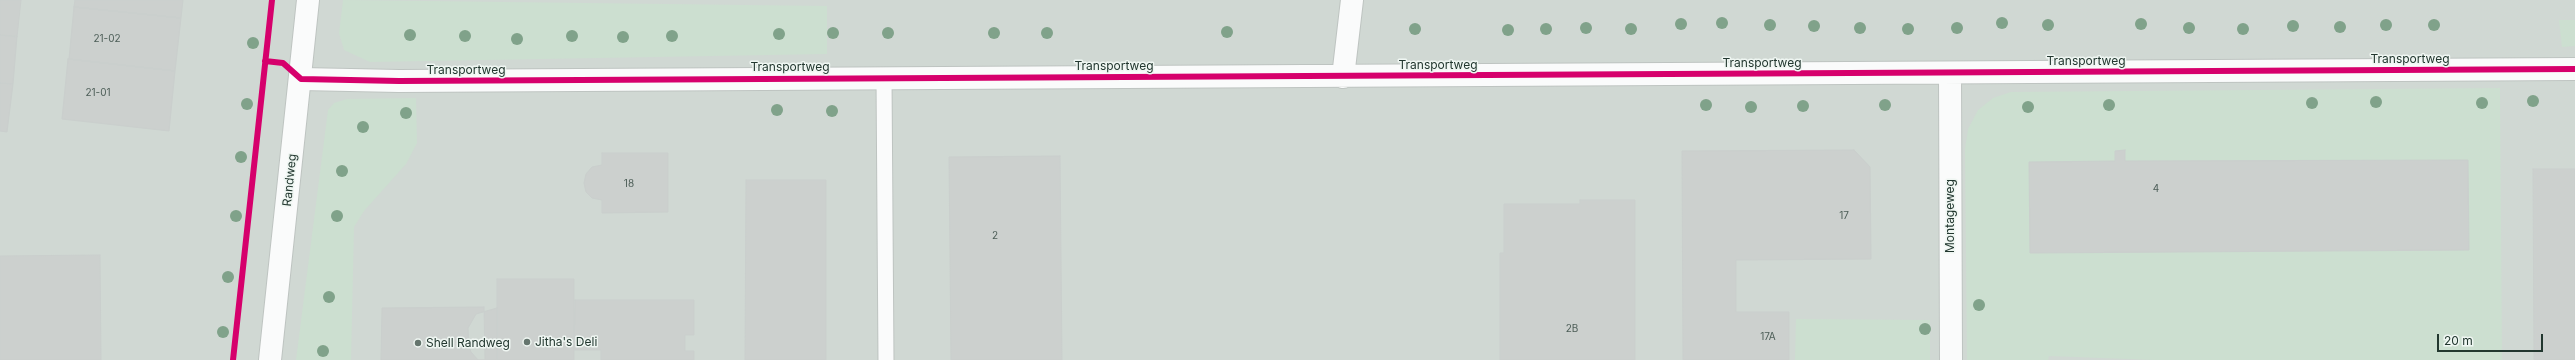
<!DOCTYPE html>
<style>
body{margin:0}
#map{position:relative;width:2575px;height:360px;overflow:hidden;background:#e1e7e4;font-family:Inter,sans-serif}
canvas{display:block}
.scale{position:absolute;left:2437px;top:334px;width:106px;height:18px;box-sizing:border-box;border:2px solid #22372f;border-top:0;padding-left:5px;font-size:12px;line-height:14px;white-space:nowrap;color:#22372f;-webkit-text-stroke:3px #eff6f2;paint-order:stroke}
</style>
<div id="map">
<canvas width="2575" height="360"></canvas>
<div class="scale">20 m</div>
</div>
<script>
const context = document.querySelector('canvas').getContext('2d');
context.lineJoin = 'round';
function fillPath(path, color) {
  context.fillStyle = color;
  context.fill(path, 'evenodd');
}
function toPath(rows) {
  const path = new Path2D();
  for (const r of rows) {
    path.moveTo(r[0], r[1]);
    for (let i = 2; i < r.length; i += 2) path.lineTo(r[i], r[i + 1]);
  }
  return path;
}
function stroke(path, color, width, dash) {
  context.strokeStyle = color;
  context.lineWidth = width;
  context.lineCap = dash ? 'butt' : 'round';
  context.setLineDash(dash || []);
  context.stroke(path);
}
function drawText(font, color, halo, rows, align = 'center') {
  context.font = font + ' Inter,sans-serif';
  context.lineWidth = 3;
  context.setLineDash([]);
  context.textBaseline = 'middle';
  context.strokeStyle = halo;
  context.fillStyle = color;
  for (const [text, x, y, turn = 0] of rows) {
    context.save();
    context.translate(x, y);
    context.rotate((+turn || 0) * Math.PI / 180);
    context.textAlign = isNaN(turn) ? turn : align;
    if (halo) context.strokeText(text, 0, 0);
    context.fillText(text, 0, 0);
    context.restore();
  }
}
fillPath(toPath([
 [0,0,2575,0,2575,360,0,360]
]), '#d0d8d3');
fillPath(toPath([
 [343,0,827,6,827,54,370,62,344,50,339,33],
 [2559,20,2575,20,2575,46,2562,47],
 [2500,88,2502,360,2155,360,2049,356,2048,360,1967,360,1965,149,1968,129,1978,110,1993,98,2011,92],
 [416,98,417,143,406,164,364,211,354,227,351,360,296,360,328,110,334,103,347,99],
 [1796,319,1930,320,1930,360,1795,360]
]), '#ccdfd0');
const building = toPath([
 [0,0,21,0,17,37,0,35,0,0],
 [75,0,183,0,181,18,74,7,75,0],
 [74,7,181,18,175,71,69,59,74,7],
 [0,35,17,36,13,84,0,83,0,35],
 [68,59,175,71,169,131,62,119,68,59],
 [0,83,13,84,7,132,0,131,0,83],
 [1854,150,1870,167,1871,259,1736,260,1736,312,1789,312,1789,360,1683,360,1682,151,1854,150],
 [2125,150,2125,161,2468,160,2469,250,2030,253,2029,162,2115,161,2115,151,2125,150],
 [602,153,668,153,668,212,602,213,602,200,592,198,586,192,584,183,586,174,592,167,602,165,602,153],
 [1060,156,1062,360,951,360,949,157,1060,156],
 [2533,169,2575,169,2575,360,2534,360,2533,169],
 [746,180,826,180,826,360,745,360,746,180],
 [1580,200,1635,200,1635,360,1500,360,1500,253,1504,253,1504,204,1580,204,1580,200],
 [100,255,101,360,0,360,0,256,100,255],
 [497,279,574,279,574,360,497,360,497,279],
 [575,300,694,300,694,335,685,335,685,351,694,351,694,360,601,360,601,350,574,350,575,300],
 [484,307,485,360,381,360,382,308,484,307],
 [497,308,497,360,478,360,471,352,469,346,468,328,476,314,497,308]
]);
fillPath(building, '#ccd0ce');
stroke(building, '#cacfcd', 1);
const lane = toPath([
 [884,78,886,360]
]);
const street = toPath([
 [1950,73,1951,360],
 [1343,77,1352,0],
 [301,79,399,81,2575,69]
]);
const secondary = toPath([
 [270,360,308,0]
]);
stroke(lane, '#bec4c1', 17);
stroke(street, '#bec4c1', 24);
stroke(secondary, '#bec4c1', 24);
stroke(lane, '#fafbfb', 15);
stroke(street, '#fafbfb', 22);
stroke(secondary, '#fafbfb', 22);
stroke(toPath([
 [265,61,283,63,301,79,399,81,2575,69],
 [233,360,272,0]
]), '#d6006c', 6);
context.fillStyle = '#80a28a';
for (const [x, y] of [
 [1722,23],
 [2002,23],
 [1681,24],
 [2141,24],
 [1770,25],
 [2048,25],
 [2386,25],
 [2434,25],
 [1814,26],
 [2293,26],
 [2340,27],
 [1586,28],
 [1860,28],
 [1957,28],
 [2189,28],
 [1415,29],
 [1546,29],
 [1631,29],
 [1908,29],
 [2243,29],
 [1508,30],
 [1227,32],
 [833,33],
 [888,33],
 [994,33],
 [1047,33],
 [779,34],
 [410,35],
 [465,36],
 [572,36],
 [672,36],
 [623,37],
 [517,39],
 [253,43],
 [2533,101],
 [2376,102],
 [2312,103],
 [2482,103],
 [247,104],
 [1706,105],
 [1885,105],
 [2109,105],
 [1803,106],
 [1751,107],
 [2028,107],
 [777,110],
 [832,111],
 [406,113],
 [363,127],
 [241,157],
 [342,171],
 [236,216],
 [337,216],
 [228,277],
 [329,297],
 [1979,305],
 [1925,329],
 [223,332],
 [323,351]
]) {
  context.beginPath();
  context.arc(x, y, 6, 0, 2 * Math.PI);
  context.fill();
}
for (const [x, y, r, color] of [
 [527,342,4,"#65756e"],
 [418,343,4,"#65756e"]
]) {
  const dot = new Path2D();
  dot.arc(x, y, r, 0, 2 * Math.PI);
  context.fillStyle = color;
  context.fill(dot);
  stroke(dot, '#eff6f2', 1.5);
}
drawText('10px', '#4c5d57', null, [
 ["21-02",107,39],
 ["21-01",98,93],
 ["18",629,184],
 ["4",2156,189],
 ["17",1844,216],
 ["2",995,236],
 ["2B",1572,329],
 ["17A",1768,337]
]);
drawText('12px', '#22372f', '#eff6f2', [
 ["Transportweg",2410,59],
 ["Transportweg",2086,61],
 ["Transportweg",1762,63],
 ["Transportweg",1438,65],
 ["Transportweg",1114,66],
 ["Transportweg",790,67],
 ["Transportweg",466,70],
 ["Randweg",290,180,-84],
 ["Montageweg",1950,216,-90]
]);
drawText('12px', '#22372f', '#eff6f2', [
 ["Jitha's Deli",535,342],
 ["Shell Randweg",426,343]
], 'left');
</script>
